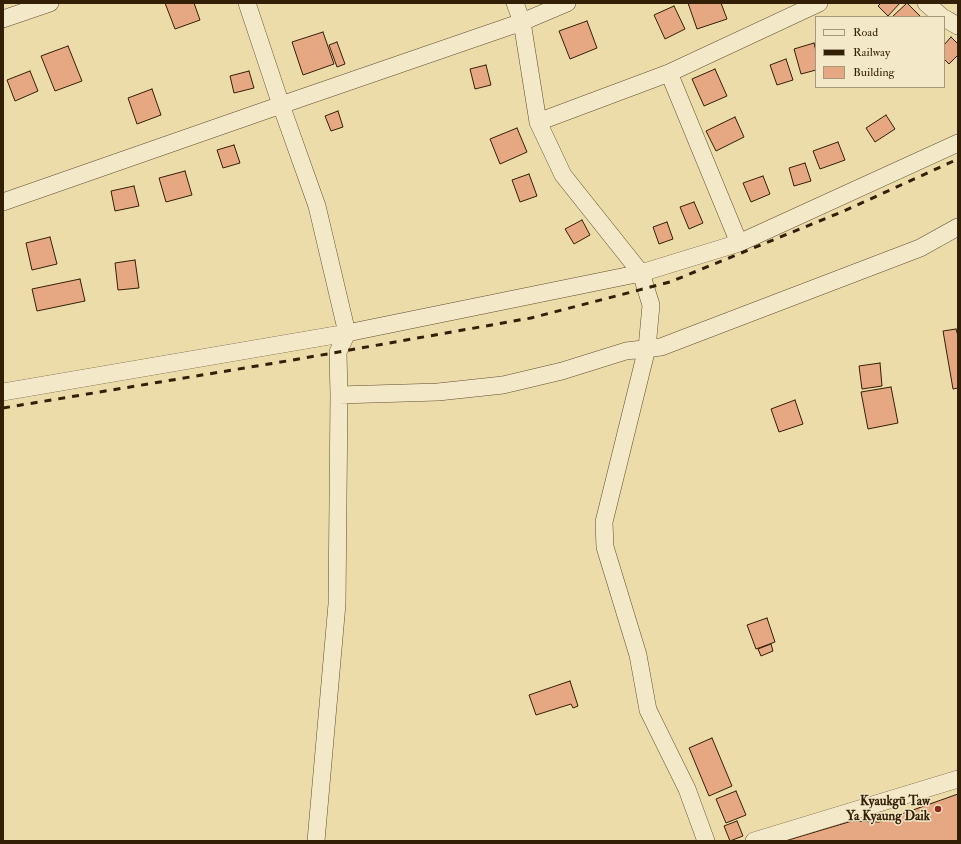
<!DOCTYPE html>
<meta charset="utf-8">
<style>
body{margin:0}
#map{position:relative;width:961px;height:844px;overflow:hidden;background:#ecdcaa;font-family:"IM FELL Double Pica",serif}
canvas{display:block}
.frame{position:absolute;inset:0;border:4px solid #331f05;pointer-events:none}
.legend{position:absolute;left:815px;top:16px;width:130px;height:72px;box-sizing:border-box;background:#f3e8c8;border:1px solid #a6987a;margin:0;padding:5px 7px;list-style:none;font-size:12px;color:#331f05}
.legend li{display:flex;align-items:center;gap:8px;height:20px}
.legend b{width:20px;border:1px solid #a6987a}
</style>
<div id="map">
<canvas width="961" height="844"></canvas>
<div class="frame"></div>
<ul class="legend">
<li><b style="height:5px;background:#f3e8c8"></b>Road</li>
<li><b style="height:5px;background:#331f05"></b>Railway</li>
<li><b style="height:11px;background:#e6a883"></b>Building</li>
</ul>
</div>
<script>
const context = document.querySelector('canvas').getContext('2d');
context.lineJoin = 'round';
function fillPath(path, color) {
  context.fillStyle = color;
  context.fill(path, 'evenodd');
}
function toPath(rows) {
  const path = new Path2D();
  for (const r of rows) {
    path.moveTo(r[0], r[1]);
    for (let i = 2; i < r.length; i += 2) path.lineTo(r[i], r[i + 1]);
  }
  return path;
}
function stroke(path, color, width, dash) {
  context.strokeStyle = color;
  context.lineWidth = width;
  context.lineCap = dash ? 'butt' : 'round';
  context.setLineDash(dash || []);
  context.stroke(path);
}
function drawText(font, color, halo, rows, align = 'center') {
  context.font = font + ' "IM FELL Double Pica",serif';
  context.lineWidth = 3;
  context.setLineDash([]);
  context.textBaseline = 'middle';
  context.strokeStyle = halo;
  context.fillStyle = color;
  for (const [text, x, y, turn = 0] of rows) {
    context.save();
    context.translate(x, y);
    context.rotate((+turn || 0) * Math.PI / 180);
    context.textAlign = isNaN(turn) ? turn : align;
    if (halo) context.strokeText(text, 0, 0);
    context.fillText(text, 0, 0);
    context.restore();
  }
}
const building = toPath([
 [165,3,194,3,200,20,175,29,165,3],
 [688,3,721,3,727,19,697,29,688,3],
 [881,3,900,3,888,16,878,6,881,3],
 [907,3,921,17,892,17,907,3],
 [674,6,685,29,665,39,654,15,674,6],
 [587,21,597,48,570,59,559,31,587,21],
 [323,32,334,64,303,75,292,42,323,32],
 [951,37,958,44,958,55,949,64,944,59,944,45,951,37],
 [337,42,345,64,337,67,329,45,337,42],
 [814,43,816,51,816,70,801,74,794,49,814,43],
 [68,46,82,81,55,91,41,56,68,46],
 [786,59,793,80,777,85,770,65,786,59],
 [486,65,491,85,475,89,470,69,486,65],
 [715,69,727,96,704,106,692,79,715,69],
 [30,71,38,91,15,101,7,80,30,71],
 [249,71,254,88,234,93,230,76,249,71],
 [152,89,161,115,137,124,128,98,152,89],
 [338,111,343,127,331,131,325,116,338,111],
 [886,115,895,129,875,142,866,128,886,115],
 [735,117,744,137,716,151,706,131,735,117],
 [517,128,527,152,500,164,490,139,517,128],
 [838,142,845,160,820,169,813,151,838,142],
 [234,145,240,163,223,168,217,150,234,145],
 [805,163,811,181,794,186,789,168,805,163],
 [185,171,192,195,166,202,159,178,185,171],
 [529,174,537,196,520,202,512,180,529,174],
 [763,176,770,194,751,202,743,183,763,176],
 [134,186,139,206,115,211,111,191,134,186],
 [694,202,703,223,689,229,680,207,694,202],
 [582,220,590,235,574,244,565,229,582,220],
 [667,222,673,239,659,244,653,227,667,222],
 [50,237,57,264,32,270,26,243,50,237],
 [135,260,139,288,118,290,115,263,135,260],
 [80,279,85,301,37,311,32,289,80,279],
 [956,329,958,336,958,388,953,389,943,331,956,329],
 [880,363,882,386,862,389,859,366,880,363],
 [891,387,898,423,868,429,861,392,891,387],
 [795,400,803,424,779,432,771,409,795,400],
 [767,618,775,642,756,649,747,625,767,618],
 [771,644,773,651,761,656,758,649,771,644],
 [570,681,578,706,573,708,571,704,536,715,529,695,570,681],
 [712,738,732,786,709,796,689,748,712,738],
 [736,791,746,815,726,823,716,799,736,791],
 [958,794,958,841,785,841,852,821,879,822,958,794],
 [737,821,743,836,730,841,724,826,737,821]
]);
fillPath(building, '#e6a883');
stroke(building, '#331f05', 1);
const street = toPath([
 [247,3,281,105,317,206,347,333,338,352,339,395,438,392,503,385,562,371,626,351,661,347,920,248,958,227],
 [515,3,522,22,538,122,563,175,641,273,651,305,647,348,604,522,605,547,638,655,648,710,687,789,706,841],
 [926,3,942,17],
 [944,18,958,26],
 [3,19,50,3],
 [669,73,739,243],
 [538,122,669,73,819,3],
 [3,202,281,105,522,22,567,3],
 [3,392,347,333,641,273,739,243,958,143],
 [316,841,337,604,339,395],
 [754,841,958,779]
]);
stroke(street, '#614e2e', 18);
stroke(street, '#f3e8c8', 17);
stroke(toPath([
 [3,408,293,360,531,318,670,282,844,211,958,159]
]), '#331f05', 3, [7, 7]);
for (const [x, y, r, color] of [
 [938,809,4,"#8f2418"]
]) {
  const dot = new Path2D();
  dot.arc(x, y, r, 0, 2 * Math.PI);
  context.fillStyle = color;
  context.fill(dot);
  stroke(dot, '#f3e8c8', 1.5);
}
drawText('bold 13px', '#331f05', '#f3e8c8', [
 ["Kyaukgū Taw",930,802],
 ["Ya Kyaung Daik",930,817]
], 'right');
</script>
